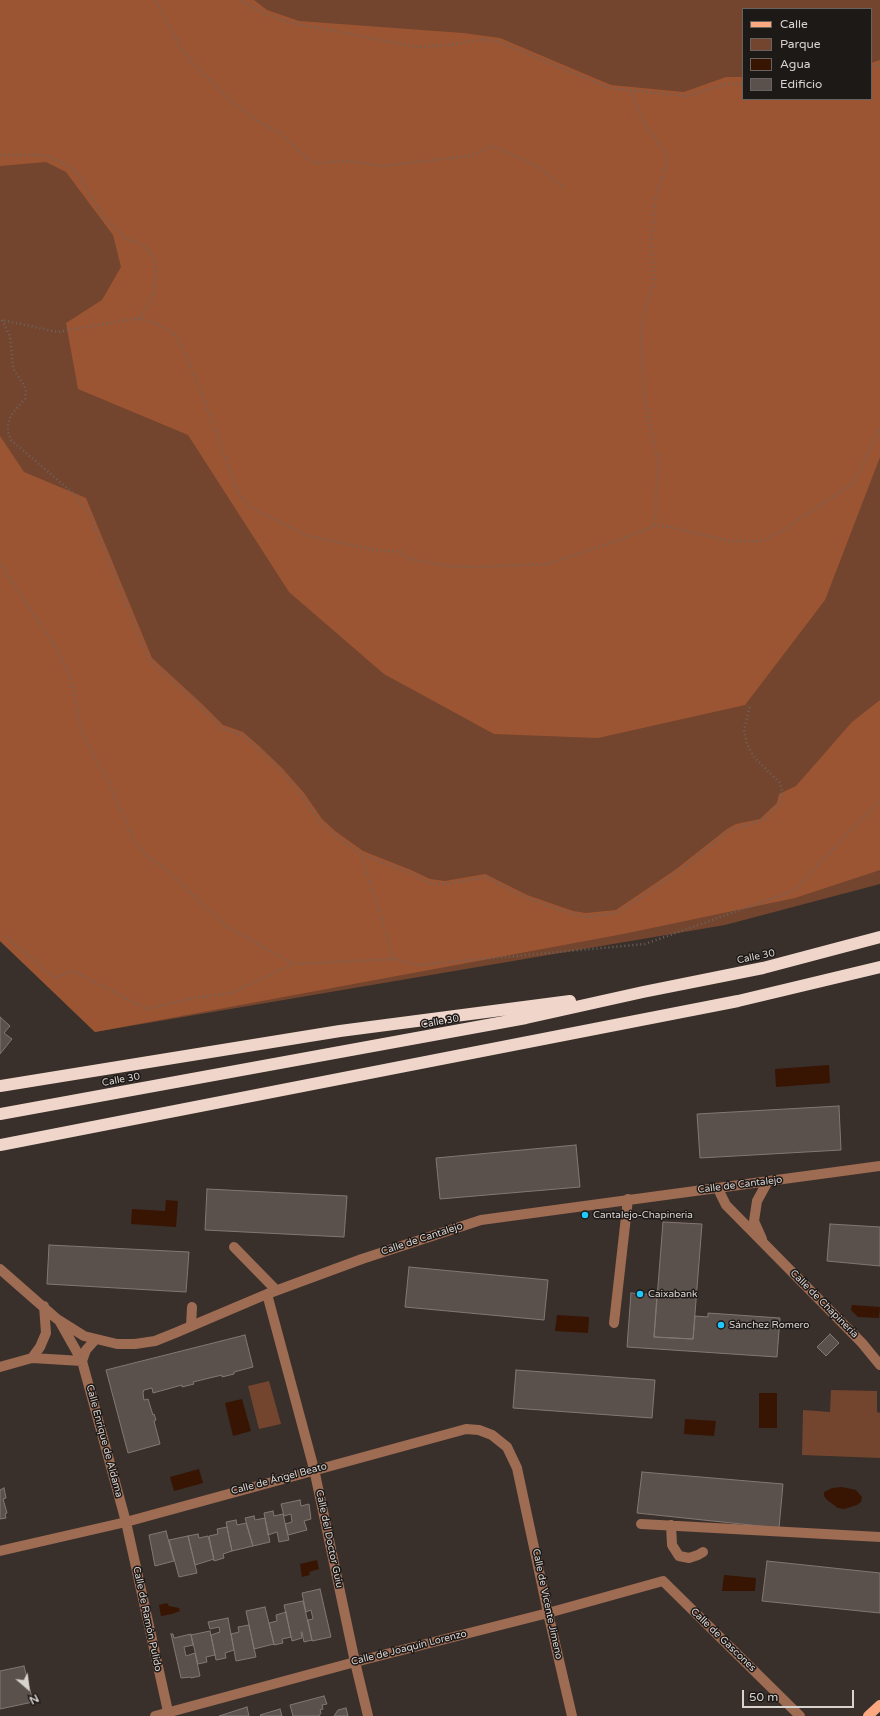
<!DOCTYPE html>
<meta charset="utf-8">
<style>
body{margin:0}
#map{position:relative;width:880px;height:1716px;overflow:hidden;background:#39302b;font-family:"Varela Round",sans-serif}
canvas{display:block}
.legend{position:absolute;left:742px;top:8px;width:130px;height:92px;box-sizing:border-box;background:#1d1917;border:1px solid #686361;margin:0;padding:5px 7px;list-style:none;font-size:12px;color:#d9d3d0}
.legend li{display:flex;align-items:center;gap:8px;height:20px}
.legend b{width:20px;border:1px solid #686361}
.north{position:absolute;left:8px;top:1668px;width:40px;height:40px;-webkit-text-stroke:3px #1d1917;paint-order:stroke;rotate:152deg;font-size:11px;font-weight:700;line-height:16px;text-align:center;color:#d9d3d0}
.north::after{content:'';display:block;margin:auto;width:14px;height:18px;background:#d9d3d0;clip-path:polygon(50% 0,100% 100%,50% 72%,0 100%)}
.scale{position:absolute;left:742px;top:1690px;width:112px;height:18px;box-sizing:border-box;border:2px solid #d9d3d0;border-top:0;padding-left:5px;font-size:12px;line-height:14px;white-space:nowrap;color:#d9d3d0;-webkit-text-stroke:3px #1d1917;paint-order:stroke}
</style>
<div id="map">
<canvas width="880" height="1716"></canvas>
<ul class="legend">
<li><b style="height:5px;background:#fca881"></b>Calle</li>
<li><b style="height:11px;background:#74452e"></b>Parque</li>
<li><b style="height:11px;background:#381403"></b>Agua</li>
<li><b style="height:11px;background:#5b514c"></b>Edificio</li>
</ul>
<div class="north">N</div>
<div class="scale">50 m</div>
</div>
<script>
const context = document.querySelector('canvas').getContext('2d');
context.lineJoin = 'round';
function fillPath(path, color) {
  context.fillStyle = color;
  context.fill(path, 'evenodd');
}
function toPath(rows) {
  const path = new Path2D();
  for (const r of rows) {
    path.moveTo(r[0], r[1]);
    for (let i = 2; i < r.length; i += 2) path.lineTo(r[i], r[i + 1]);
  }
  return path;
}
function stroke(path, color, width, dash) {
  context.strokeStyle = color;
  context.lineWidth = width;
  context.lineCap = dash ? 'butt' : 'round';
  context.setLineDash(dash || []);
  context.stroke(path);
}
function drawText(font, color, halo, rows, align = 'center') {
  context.font = font + ' "Varela Round",sans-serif';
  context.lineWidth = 3;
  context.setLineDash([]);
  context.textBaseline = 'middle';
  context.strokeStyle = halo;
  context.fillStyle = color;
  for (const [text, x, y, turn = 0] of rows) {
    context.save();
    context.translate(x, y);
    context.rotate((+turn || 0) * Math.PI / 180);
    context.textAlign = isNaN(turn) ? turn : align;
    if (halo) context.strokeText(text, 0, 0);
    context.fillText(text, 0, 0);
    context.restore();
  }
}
fillPath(toPath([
 [0,0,880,0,880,884,725,925,95,1032,0,941],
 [743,9,871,9,871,99,743,99],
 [269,1381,281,1424,259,1429,248,1386],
 [831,1390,877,1391,877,1412,880,1413,880,1458,802,1455,803,1410,830,1412]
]), '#74452e');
fillPath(toPath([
 [0,0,254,0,267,10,299,21,463,33,500,38,611,85,684,92,726,77,743,77,743,99,871,99,871,63,880,60,880,457,825,600,745,705,598,738,494,734,384,674,289,592,188,435,78,389,66,323,102,300,121,267,113,235,66,172,46,162,0,166],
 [0,436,24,472,86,498,152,658,202,704,223,725,243,732,258,745,282,768,304,793,322,819,335,831,363,851,411,870,430,879,445,881,485,874,527,895,573,911,586,913,616,910,675,870,727,829,736,824,760,819,777,803,779,794,796,786,852,722,880,700,880,870,795,898,623,934,95,1032,0,941]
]), '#9c5532');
fillPath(toPath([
 [829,1065,830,1083,776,1087,775,1069],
 [166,1200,178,1201,176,1227,131,1224,132,1209,165,1211],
 [852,1305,880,1307,879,1318,858,1317,851,1310],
 [557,1315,589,1317,588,1333,555,1331],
 [759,1393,777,1393,777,1428,759,1428],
 [242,1399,251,1431,233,1436,225,1403],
 [685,1419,716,1421,714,1436,684,1434],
 [199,1469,203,1483,174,1491,170,1477],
 [842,1487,856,1490,862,1497,861,1502,857,1505,844,1509,838,1508,827,1500,824,1496,824,1492,832,1488],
 [317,1560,319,1569,309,1572,310,1575,302,1577,300,1564],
 [724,1575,756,1578,755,1591,722,1591],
 [167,1603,169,1606,179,1608,180,1611,172,1614,161,1616,159,1605]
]), '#381403');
const building = toPath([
 [0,1017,10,1026,4,1033,12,1039,0,1054,0,1017],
 [839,1106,841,1150,700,1158,697,1114,839,1106],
 [576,1145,580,1187,440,1199,436,1158,576,1145],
 [207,1189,347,1196,344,1237,205,1230,207,1189],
 [663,1222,702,1224,693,1339,654,1337,663,1222],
 [830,1224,880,1227,880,1266,827,1261,830,1224],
 [49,1245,189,1252,186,1292,47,1284,49,1245],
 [409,1267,548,1280,544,1320,405,1307,409,1267],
 [631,1293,657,1295,654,1337,693,1339,695,1316,708,1317,708,1313,780,1318,777,1357,627,1347,631,1293],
 [830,1334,839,1343,826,1356,817,1347,830,1334],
 [245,1335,253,1367,234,1372,234,1374,222,1377,222,1375,193,1382,194,1384,182,1387,182,1385,153,1393,152,1388,144,1390,143,1393,144,1400,148,1399,153,1415,154,1414,156,1420,154,1421,160,1444,128,1453,106,1370,245,1335],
 [516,1370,655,1380,652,1418,513,1408,516,1370],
 [642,1472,783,1484,779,1528,637,1513,642,1472],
 [4,1488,6,1498,3,1499,7,1513,5,1514,6,1518,0,1519,0,1490,4,1488],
 [300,1500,301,1506,309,1504,311,1519,304,1521,307,1530,288,1535,285,1524,292,1522,291,1514,284,1516,281,1504,300,1500],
 [273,1511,274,1516,283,1514,289,1540,279,1542,277,1532,268,1535,264,1513,273,1511],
 [254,1516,255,1520,265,1518,270,1542,253,1546,245,1518,254,1516],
 [236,1520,237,1525,246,1523,253,1546,232,1551,226,1522,236,1520],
 [227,1527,232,1551,223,1554,224,1558,214,1561,209,1536,218,1534,217,1529,227,1527],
 [166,1531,174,1561,155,1566,149,1535,166,1531],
 [198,1534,199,1538,208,1536,214,1559,195,1565,188,1536,198,1534],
 [188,1536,197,1573,179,1577,169,1540,188,1536],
 [767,1561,880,1573,880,1613,762,1601,767,1561],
 [320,1589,331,1637,312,1641,308,1620,313,1619,311,1610,306,1612,302,1593,320,1589],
 [303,1601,312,1640,304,1642,302,1632,301,1632,302,1638,292,1641,284,1605,303,1601],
 [265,1607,274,1644,254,1649,246,1611,265,1607],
 [286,1612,291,1637,282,1639,283,1643,274,1645,269,1623,277,1621,276,1615,286,1612],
 [228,1618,234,1650,225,1653,226,1658,216,1660,211,1635,220,1632,219,1627,210,1629,208,1622,228,1618],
 [249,1625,256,1657,236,1661,231,1634,239,1632,238,1627,249,1625],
 [210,1631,215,1655,206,1657,207,1662,198,1664,191,1635,210,1631],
 [171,1634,173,1634,174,1638,191,1634,193,1645,184,1647,186,1656,195,1653,200,1676,191,1678,191,1677,181,1678,171,1634],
 [24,1666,33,1702,0,1709,0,1671,24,1666],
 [324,1696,327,1704,322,1705,323,1709,320,1710,321,1713,319,1716,293,1716,290,1705,324,1696],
 [247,1707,249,1716,219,1716,247,1707],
 [346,1708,348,1716,334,1716,338,1710,346,1708],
 [280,1709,282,1716,261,1716,260,1715,280,1709]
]);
fillPath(building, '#5b514c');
stroke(building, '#837772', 1);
stroke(toPath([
 [155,0,180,46,194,65,232,102,262,124,280,132,304,156,314,163,349,161,383,166,470,156,492,146,537,166,565,188],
 [240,0,267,15,292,23,417,47,449,45,484,39,499,42,609,88,687,96,726,84,743,84],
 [871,67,880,65],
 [631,91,636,105,647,128,663,149,668,160,656,195,651,242,654,283,642,320,641,340,645,402,658,458,655,526],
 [0,155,39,155,50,157,68,165,78,174,103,216,125,238,143,245,148,250,154,260,156,272,153,295,148,306,139,318,58,332,2,320],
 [139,318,157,324,170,331,179,339,205,402,238,493,250,507,308,536,380,551,399,551,410,559,448,566,475,567,547,564,614,542,655,526,666,526,729,541,762,541,782,531,853,483,863,464,880,428],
 [2,320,10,336,13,368,26,389,25,399,11,415,8,424,8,432,11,440,74,494,89,514,149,660,200,706,221,728,242,735,256,747,280,770,301,795,319,821,333,834,361,854,410,873,429,883,445,884,485,877,526,898,572,914,586,917,617,913,677,873,729,831,765,819,780,804,783,794,780,783,753,756,747,744,744,730,750,706],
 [0,563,54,645,70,676,81,728,95,758,104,771,134,841,147,856,165,869,226,926,291,963],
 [6,936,54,978,73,971,147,1009,193,998,232,993,292,964,394,959,361,855],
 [394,959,418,965,645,944,793,891,880,800]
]), '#6b635f', 2.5, [1, 3]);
stroke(toPath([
 [718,1189,726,1205,862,1343,880,1365],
 [762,1239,754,1221,757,1201,768,1181],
 [234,1247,276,1290],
 [0,1269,57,1319,84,1336,117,1344,135,1344,155,1341,175,1333,267,1294,362,1259,481,1220,880,1166],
 [267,1294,314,1469,355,1662,368,1716],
 [60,1322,82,1361,126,1522,169,1716],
 [614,1323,628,1199],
 [191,1326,192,1307],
 [32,1358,40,1347,46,1333,44,1306],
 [82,1361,86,1350,95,1340],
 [0,1367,32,1358,82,1361],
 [641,1524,880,1537],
 [671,1525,672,1545,679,1556,689,1558,698,1555,703,1552],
 [0,1551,126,1522,466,1429,479,1430,492,1435,507,1447,517,1468,548,1613,572,1716],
 [155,1716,355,1662,548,1613,663,1581,800,1716]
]), '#9e6b53', 10);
stroke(toPath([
 [868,1716,880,1705]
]), '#fca881', 10);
stroke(toPath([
 [0,1086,340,1031,570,1001],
 [0,1114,526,1018,643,992,763,968,880,937],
 [0,1145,738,1001,880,967]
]), '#f0d6ca', 12);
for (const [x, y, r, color] of [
 [585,1215,4,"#1fc9fd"],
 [640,1294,4,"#1fc9fd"],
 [721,1325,4,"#1fc9fd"]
]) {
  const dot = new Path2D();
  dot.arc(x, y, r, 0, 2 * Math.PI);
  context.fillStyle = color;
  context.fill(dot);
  stroke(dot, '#1d1917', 1.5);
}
drawText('10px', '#d9d3d0', '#1d1917', [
 ["Calle 30",756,957,-12],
 ["Calle 30",440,1022,-10],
 ["Calle 30",121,1080,-10],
 ["Calle de Cantalejo",740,1185,-7],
 ["Calle de Cantalejo",422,1239,-18],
 ["Calle de Chapinería",824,1304,45],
 ["Calle Enrique de Aldama",104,1441,75],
 ["Calle de Ángel Beato",279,1479,-15],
 ["Calle del Doctor Guiu",329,1539,78],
 ["Calle de Vicente Jimeno",547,1604,78],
 ["Calle de Ramón Pulido",147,1619,78],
 ["Calle de Gascones",723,1640,44],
 ["Calle de Joaquín Lorenzo",409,1648,-14]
]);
drawText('10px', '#d9d3d0', '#1d1917', [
 ["Cantalejo-Chapineria",593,1215],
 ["Caixabank",648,1294],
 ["Sánchez Romero",729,1325]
], 'left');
</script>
